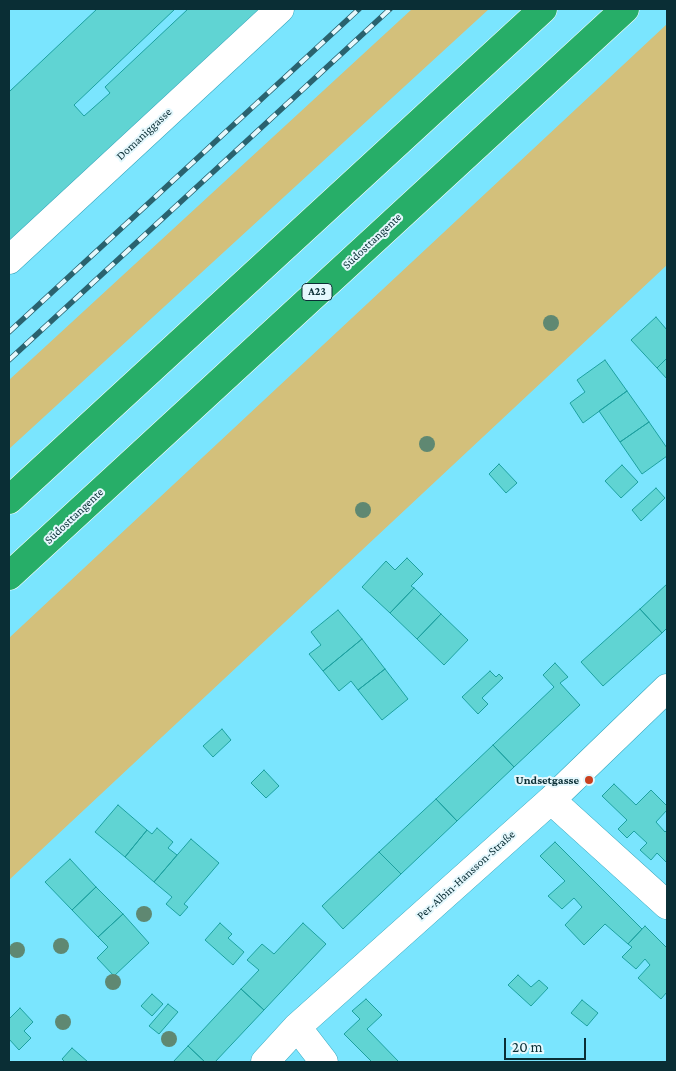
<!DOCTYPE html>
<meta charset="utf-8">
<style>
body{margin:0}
#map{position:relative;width:676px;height:1071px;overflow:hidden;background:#7ae5fe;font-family:"Crimson Pro",serif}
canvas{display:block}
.frame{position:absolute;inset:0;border:10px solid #0a2e35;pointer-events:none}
.scale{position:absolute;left:504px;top:1038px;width:82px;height:22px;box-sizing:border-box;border:2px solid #0a2e35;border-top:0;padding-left:6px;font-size:15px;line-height:18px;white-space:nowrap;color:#0a2e35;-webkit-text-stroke:4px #e5f8fd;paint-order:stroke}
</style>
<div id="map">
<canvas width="676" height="1071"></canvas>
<div class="frame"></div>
<div class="scale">20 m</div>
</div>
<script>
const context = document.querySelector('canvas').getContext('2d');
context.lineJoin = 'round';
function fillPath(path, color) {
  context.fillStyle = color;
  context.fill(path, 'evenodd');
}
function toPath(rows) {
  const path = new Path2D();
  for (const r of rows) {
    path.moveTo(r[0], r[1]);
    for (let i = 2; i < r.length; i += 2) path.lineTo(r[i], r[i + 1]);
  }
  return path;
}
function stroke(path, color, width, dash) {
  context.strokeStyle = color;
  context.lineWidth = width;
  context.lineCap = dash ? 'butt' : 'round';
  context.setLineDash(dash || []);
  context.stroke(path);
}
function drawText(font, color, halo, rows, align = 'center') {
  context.font = font + ' "Crimson Pro",serif';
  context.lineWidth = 4;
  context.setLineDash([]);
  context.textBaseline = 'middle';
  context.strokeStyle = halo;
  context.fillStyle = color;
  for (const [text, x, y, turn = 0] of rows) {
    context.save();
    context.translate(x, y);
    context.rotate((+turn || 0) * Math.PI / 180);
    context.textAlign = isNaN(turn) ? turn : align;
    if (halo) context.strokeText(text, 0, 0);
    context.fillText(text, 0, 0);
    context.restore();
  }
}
fillPath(toPath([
 [412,9,489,9,9,449,9,380],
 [667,24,667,265,9,880,9,638]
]), '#d3c07b');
const building = toPath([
 [97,9,175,9,74,105,84,116,110,93,105,87,188,9,261,9,9,246,9,90,10,91,97,9],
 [656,317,667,330,667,358,657,368,631,340,656,317],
 [667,358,667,379,657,368,667,358],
 [605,360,627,391,583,423,570,403,585,392,577,380,605,360],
 [627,391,649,422,620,442,599,411,627,391],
 [649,422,667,448,667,456,642,474,620,442,649,422],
 [499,464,517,483,506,493,489,474,499,464],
 [622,465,638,482,621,498,605,481,622,465],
 [656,488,665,498,641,521,632,510,656,488],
 [407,558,423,574,411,586,414,588,390,613,362,587,386,561,395,570,407,558],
 [667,584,667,628,662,633,640,609,667,584],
 [414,588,441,614,417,639,390,613,414,588],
 [640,609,662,633,603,686,581,662,640,609],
 [338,610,362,639,323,671,309,654,321,645,311,632,338,610],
 [441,614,468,640,444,665,417,639,441,614],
 [362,639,385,669,358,690,351,681,339,691,323,671,362,639],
 [555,663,568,677,560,683,580,705,514,767,493,745,554,687,543,675,555,663],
 [385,669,408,699,382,720,358,690,385,669],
 [490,671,496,677,499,674,503,678,482,698,488,704,478,714,462,697,490,671],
 [222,729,231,740,213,757,203,746,222,729],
 [493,745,514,767,457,821,436,799,493,745],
 [264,770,279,786,266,798,251,783,264,770],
 [614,784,636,805,651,790,667,806,667,810,656,822,665,832,667,830,667,863,657,853,651,860,640,850,647,843,634,831,627,838,618,829,627,820,602,796,614,784],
 [436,799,457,821,401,874,379,852,436,799],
 [118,805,147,830,125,857,95,832,118,805],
 [157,828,173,842,168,848,177,855,154,882,125,857,147,830,152,834,157,828],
 [191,839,219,863,184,904,188,907,180,916,166,904,172,897,154,882,191,839],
 [555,842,642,929,628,944,605,924,584,945,565,925,582,907,574,898,562,909,548,896,565,881,540,856,555,842],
 [379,852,401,874,343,929,322,906,379,852],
 [70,859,96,887,72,910,45,882,70,859],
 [96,887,123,914,98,937,72,910,96,887],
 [123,914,149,943,114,976,97,958,108,947,98,937,123,914],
 [220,923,232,934,228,938,244,952,233,965,205,940,220,923],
 [303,923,326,944,264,1010,241,989,259,970,247,960,262,944,274,954,303,923],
 [645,926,667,948,667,992,661,999,638,978,650,965,645,959,636,969,622,957,632,947,628,944,645,926],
 [518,975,531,987,539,980,548,988,531,1006,508,985,518,975],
 [241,989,264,1010,215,1062,205,1062,188,1046,241,989],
 [152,994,163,1004,152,1016,141,1006,152,994],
 [366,999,382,1015,367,1029,399,1062,372,1062,344,1034,360,1019,352,1011,366,999],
 [582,1000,598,1013,587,1026,571,1013,582,1000],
 [168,1004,178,1012,159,1034,149,1026,168,1004],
 [20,1008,33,1022,24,1031,31,1038,19,1050,9,1039,9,1019,20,1008],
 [188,1046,205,1062,173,1062,188,1046],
 [72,1048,88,1062,65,1062,62,1059,72,1048]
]);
fillPath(building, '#60d4d3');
stroke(building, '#1da0a0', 1);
const minor = toPath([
 [9,260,280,9],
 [551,800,667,905],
 [297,1027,324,1062],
 [265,1062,297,1027,551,800,667,688]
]);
const highway = toPath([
 [9,500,543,9],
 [9,576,625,9]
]);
stroke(minor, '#34a6bd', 29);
stroke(highway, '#fff', 29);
stroke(minor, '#fff', 28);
stroke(highway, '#27ae68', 28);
const rail = toPath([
 [9,332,359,9],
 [9,360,390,9]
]);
stroke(rail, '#2a626e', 5.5);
stroke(rail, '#e5f8fd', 4, [11]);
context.fillStyle = '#5f8872';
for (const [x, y] of [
 [551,323],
 [427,444],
 [363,510],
 [144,914],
 [61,946],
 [17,950],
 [113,982],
 [63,1022],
 [169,1039]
]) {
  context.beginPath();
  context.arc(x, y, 8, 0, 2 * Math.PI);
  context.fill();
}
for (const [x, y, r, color] of [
 [589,780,5,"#ca401f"]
]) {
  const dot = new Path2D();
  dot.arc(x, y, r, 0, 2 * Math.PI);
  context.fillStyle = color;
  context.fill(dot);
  stroke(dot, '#e5f8fd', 2);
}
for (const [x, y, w] of [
 [317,292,30]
]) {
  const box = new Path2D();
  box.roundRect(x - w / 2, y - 8.5, w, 17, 4);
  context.fillStyle = '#e5f8fd';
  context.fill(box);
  stroke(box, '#0a2e35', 1);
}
drawText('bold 11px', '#0a2e35', null, [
 ["A23",317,292]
]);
drawText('12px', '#0a2e35', '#e5f8fd', [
 ["Domaniggasse",144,134,-43],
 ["Südosttangente",372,241,-43],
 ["Südosttangente",74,516,-43],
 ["Per-Albin-Hansson-Straße",466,875,-42]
]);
drawText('bold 12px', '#0a2e35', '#e5f8fd', [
 ["Undsetgasse",579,780]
], 'right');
</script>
